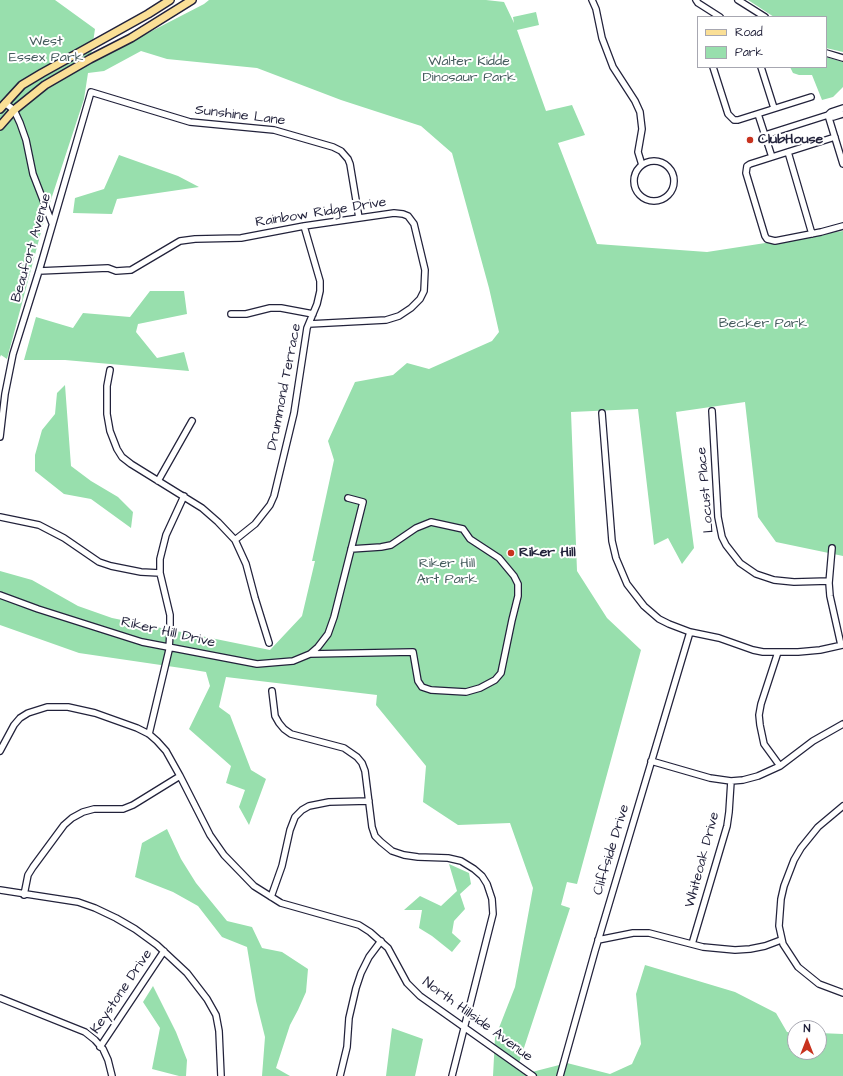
<!DOCTYPE html>
<style>
body{margin:0}
#map{position:relative;width:843px;height:1076px;overflow:hidden;background:#fff;font-family:"Architects Daughter",sans-serif}
canvas{display:block}
.legend{position:absolute;left:697px;top:16px;width:130px;height:52px;box-sizing:border-box;background:#fff;border:1px solid #a7a7b1;margin:0;padding:5px 7px;list-style:none;font-size:12px;color:#22223b}
.legend li{display:flex;align-items:center;gap:8px;height:20px}
.legend b{width:20px;border:1px solid #a7a7b1}
.north{position:absolute;left:787px;top:1020px;width:40px;height:40px;box-sizing:border-box;background:#fff;border:1px solid #a7a7b1;border-radius:50%;rotate:0deg;font-size:11px;font-weight:700;line-height:16px;text-align:center;color:#22223b}
.north::after{content:'';display:block;margin:auto;width:14px;height:18px;background:#c8321e;clip-path:polygon(50% 0,100% 100%,50% 72%,0 100%)}
</style>
<div id="map">
<canvas width="843" height="1076"></canvas>
<ul class="legend">
<li><b style="height:5px;background:#fadf96"></b>Road</li>
<li><b style="height:11px;background:#98dfad"></b>Park</li>
</ul>
<div class="north">N</div>
</div>
<script>
const context = document.querySelector('canvas').getContext('2d');
context.lineJoin = 'round';
function fillPath(path, color) {
  context.fillStyle = color;
  context.fill(path, 'evenodd');
}
function toPath(rows) {
  const path = new Path2D();
  for (const r of rows) {
    if (r.length === 3) {
      path.moveTo(r[0] + r[2], r[1]);
      path.arc(r[0], r[1], r[2], 0, 2 * Math.PI);
      continue;
    }
    path.moveTo(r[0], r[1]);
    for (let i = 2; i < r.length; i += 2) path.lineTo(r[i], r[i + 1]);
  }
  return path;
}
function stroke(path, color, width, dash) {
  context.strokeStyle = color;
  context.lineWidth = width;
  context.lineCap = dash ? 'butt' : 'round';
  context.setLineDash(dash || []);
  context.stroke(path);
}
function drawText(font, color, halo, rows, align = 'center') {
  context.font = font + ' "Architects Daughter",sans-serif';
  context.lineWidth = 4;
  context.setLineDash([]);
  context.textBaseline = 'middle';
  context.strokeStyle = halo;
  context.fillStyle = color;
  for (const [text, x, y, turn = 0] of rows) {
    context.save();
    context.translate(x, y);
    context.rotate((+turn || 0) * Math.PI / 180);
    context.textAlign = isNaN(turn) ? turn : align;
    if (halo) context.strokeText(text, 0, 0);
    context.fillText(text, 0, 0);
    context.restore();
  }
}
fillPath(toPath([
 [0,0,55,0,95,29,90,63,204,4,209,0,486,0,504,2,514,23,513,17,536,12,539,25,517,30,546,111,572,105,585,135,558,143,597,244,707,252,843,231,843,556,776,542,758,517,745,402,676,412,694,548,682,564,668,538,654,545,638,409,571,412,577,571,607,618,641,650,577,884,567,882,561,905,570,908,518,1066,528,1073,567,1063,610,1074,632,1064,641,1044,636,994,645,965,735,992,776,1013,787,1032,795,1033,795,1052,819,1052,819,1033,843,1034,843,1076,493,1076,495,1038,515,987,533,888,510,823,458,825,423,802,426,766,376,705,377,695,226,677,219,707,230,715,251,770,266,779,249,825,239,807,245,790,226,783,231,766,189,729,210,686,206,672,188,669,79,653,0,625,0,571,32,580,78,606,112,618,270,650,302,616,315,561,312,561,334,460,328,441,355,382,393,375,407,363,429,369,492,341,499,332,489,288,452,153,421,126,341,100,257,68,167,59,141,51,104,71,88,73,84,99,44,221,7,359,1,355,0,357],
 [748,0,843,0,843,52,826,48,826,17,774,17],
 [826,57,843,62,843,87,833,97,822,100,812,75,799,75,793,73,790,67,826,67],
 [119,155,178,176,199,187,117,199,112,214,73,213,75,198,104,189],
 [150,291,184,291,187,314,138,324,136,332,157,358,184,352,189,371,65,360,24,360,36,317,73,328,83,313,130,317],
 [65,385,71,466,91,481,118,497,133,512,131,528,91,499,64,494,35,471,35,455,42,430,55,414,57,393],
 [167,829,181,859,196,883,227,921,252,927,262,948,282,952,308,969,306,992,298,1010,290,1025,276,1068,290,1076,262,1076,265,1037,256,1001,247,947,222,937,198,906,173,892,135,877,142,843],
 [449,864,469,873,471,884,460,894,465,909,454,921,452,933,461,941,452,952,432,936,419,928,422,910,404,910,420,896,441,906,457,891],
 [153,986,176,1032,187,1060,186,1076,179,1076,152,1069,160,1028,143,1002],
 [392,1028,423,1039,415,1076,386,1076]
]), '#98dfad');
const minor = toPath([
 [592,0,596,9,602,38,613,67,635,101,640,112,642,129,638,152,642,165],
 [696,0,698,3,720,17],
 [738,0,765,17],
 [826,53,843,58],
 [713,67,728,114,734,120,738,120,811,97],
 [761,67,774,108],
 [5,103,14,110,20,123,26,140,33,174,52,223],
 [758,114,772,157],
 [828,115,843,164],
 [828,115,831,112,843,108],
 [765,135,828,115,833,117,843,114],
 [835,137,750,164,747,166,746,173,765,236,767,239,775,241,821,232,843,226],
 [788,152,812,234],
 [654,181,20],
 [39,271,108,268,116,271,131,270,180,241,195,239,241,238,304,226,394,213,403,214,408,216,414,224,425,270,424,291,420,299,411,308,399,316,386,320,309,324],
 [231,314,246,314,270,308,281,308,313,314],
 [110,370,107,386,107,414,110,431,117,449,122,457,131,464,202,508,218,522,235,540,246,564,255,598,269,643],
 [712,411,718,517,722,537,726,545,740,563,756,574,774,580,794,582,829,581],
 [602,413,612,541,616,558,627,584,644,606,659,619,669,624,690,632,719,638,753,650,763,652,798,652,820,650,843,645],
 [0,437,5,394,13,354,39,271,91,92,190,122,274,130,333,147,341,151,348,159,350,164,359,218],
 [158,481,192,421],
 [0,517,39,525,64,538,99,562,111,566,141,572,160,573],
 [235,540,255,524,270,505,274,496,294,413,307,328,317,304,320,291,320,281,304,226],
 [832,548,829,583,830,596,841,645],
 [0,595,38,609,142,642,257,664,293,661,310,654,318,647,328,634,334,617,363,502,348,498],
 [778,652,761,704,759,715,760,725,764,744,780,766],
 [310,654,413,652,418,681,422,687,431,690,466,692,480,688,495,680,501,673,512,620,518,596,518,584,514,576,499,558,470,539,463,529,431,522,416,528,391,545,381,547,351,549],
 [272,691,275,716,279,723,284,729,291,734,344,748,357,757,362,763,365,771,372,827,375,836,381,842,392,851,404,855,418,857,448,858,461,861,474,869,482,876,487,884,492,899,493,914,452,1076],
 [149,734,169,650,170,631,170,615,160,573,160,559,166,535,184,496],
 [0,751,14,725,20,718,28,713,47,707,68,707,95,713,137,728,149,734,157,741,166,751,180,776,210,835,224,855,254,886,281,903,359,925,370,932,388,948,407,983,420,996,533,1076],
 [651,761,710,778,731,781,743,780,758,776,780,766,813,741,843,724],
 [843,806,818,827,801,848,794,860,784,886,781,899,779,926,783,944,798,967,819,984,843,993],
 [0,890,78,902,95,908,116,918,135,929,157,945,187,973,207,999,216,1015,219,1031,221,1076],
 [24,895,28,875,33,867,64,825,72,818,83,812,94,809,123,809,133,805,180,776],
 [271,897,282,866,290,830,295,817,302,810,309,806,329,802,369,801],
 [598,940,633,933,649,933,703,947,735,950,750,949,765,946,781,940],
 [692,944,727,826,729,812,731,781],
 [0,998,85,1032,95,1040,103,1049,108,1060,112,1076],
 [100,1047,164,951],
 [340,1076,347,1047,349,1018,356,988,361,973,369,957,381,941],
 [560,1076,595,951,690,632]
]);
const major = toPath([
 [0,109,22,85,42,73,148,14,170,0],
 [0,126,14,110,45,85,90,59,131,38,192,0]
]);
stroke(minor, '#22223b', 8);
stroke(major, '#22223b', 10);
stroke(minor, '#fff', 5.5);
stroke(major, '#fadf96', 7);
for (const [x, y, r, color] of [
 [750,140,4,"#c8321e"],
 [511,553,4,"#c8321e"]
]) {
  const dot = new Path2D();
  dot.arc(x, y, r, 0, 2 * Math.PI);
  context.fillStyle = color;
  context.fill(dot);
  stroke(dot, '#fff', 1.5);
}
drawText('14px', '#455b5d', '#fff', [
 ["West",46,42],
 ["Essex Park",46,58],
 ["Walter Kidde",469,62],
 ["Dinosaur Park",469,78],
 ["Becker Park",763,324],
 ["Riker Hill",447,564],
 ["Art Park",447,580]
]);
drawText('14px', '#22223b', '#fff', [
 ["Sunshine Lane",240,116,7],
 ["Rainbow Ridge Drive",321,213,-9],
 ["Beaufort Avenue",32,248,-74],
 ["Drummond Terrace",285,387,-79],
 ["Locust Place",706,490,-95],
 ["Riker Hill Drive",168,633,13],
 ["Cliffside Drive",612,850,-73],
 ["Whiteoak Drive",703,860,-75],
 ["Keystone Drive",122,992,-56],
 ["North Hillside Avenue",477,1020,36]
]);
drawText('bold 14px', '#22223b', '#fff', [
 ["ClubHouse",758,140],
 ["Riker Hill",519,553]
], 'left');
</script>
